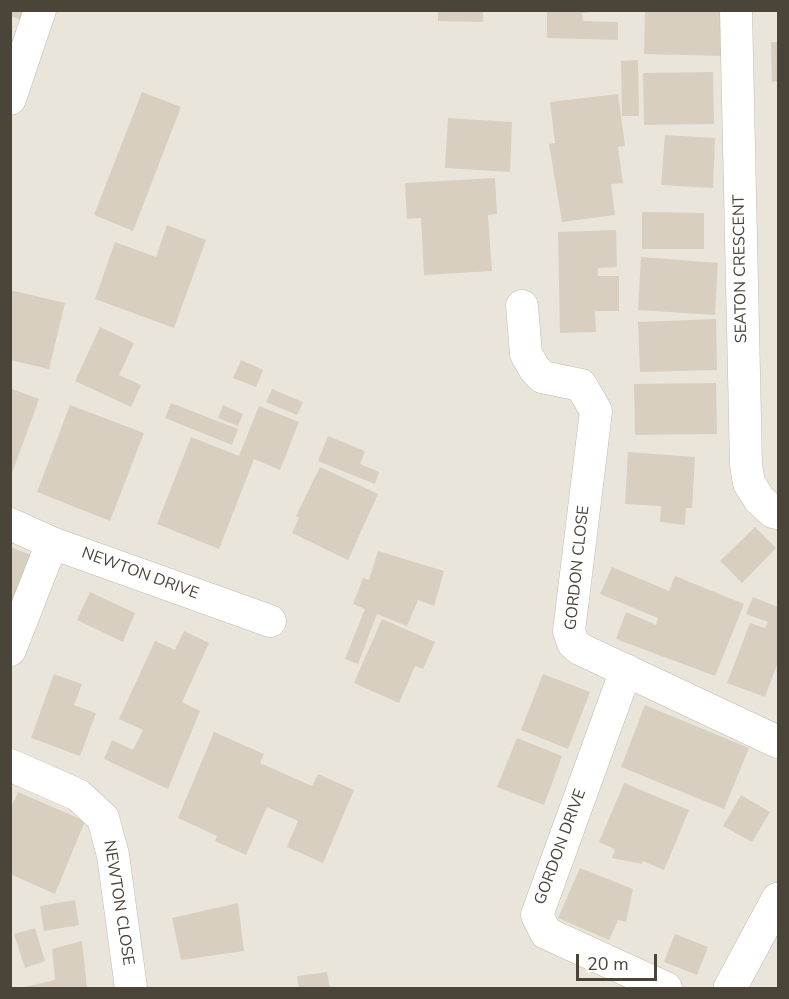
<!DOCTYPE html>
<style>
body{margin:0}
#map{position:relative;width:789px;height:999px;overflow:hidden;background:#f6f3ec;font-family:"Nunito Sans",sans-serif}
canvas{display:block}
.frame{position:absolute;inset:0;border:12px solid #4b4439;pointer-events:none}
.scale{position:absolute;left:576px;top:954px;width:81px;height:27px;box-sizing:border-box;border:3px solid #4b4439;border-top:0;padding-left:8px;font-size:18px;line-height:21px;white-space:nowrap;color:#4b4439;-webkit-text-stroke:4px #fff;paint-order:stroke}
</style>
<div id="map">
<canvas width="789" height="999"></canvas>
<div class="frame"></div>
<div class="scale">20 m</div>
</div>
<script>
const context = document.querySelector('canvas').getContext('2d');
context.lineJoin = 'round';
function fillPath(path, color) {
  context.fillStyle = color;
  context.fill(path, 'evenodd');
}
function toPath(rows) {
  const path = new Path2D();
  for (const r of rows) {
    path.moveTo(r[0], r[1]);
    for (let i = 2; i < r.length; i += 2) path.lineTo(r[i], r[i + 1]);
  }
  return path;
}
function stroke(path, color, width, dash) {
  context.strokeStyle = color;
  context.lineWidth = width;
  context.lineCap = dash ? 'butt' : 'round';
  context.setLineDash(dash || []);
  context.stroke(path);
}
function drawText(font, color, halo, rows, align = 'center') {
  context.font = font + ' "Nunito Sans",sans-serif';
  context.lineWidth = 4.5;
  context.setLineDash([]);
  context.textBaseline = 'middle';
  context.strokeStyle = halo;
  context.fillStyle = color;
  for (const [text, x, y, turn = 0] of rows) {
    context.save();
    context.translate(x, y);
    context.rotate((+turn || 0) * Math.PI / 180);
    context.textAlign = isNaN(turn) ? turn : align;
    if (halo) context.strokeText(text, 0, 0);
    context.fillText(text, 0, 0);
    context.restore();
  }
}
fillPath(toPath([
 [11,11,778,11,778,988,11,988]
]), '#eae5da');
fillPath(toPath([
 [10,10,29,10,25,21,10,16],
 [438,10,483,10,483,22,438,21],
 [547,10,612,10,582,13,583,21,618,22,618,40,547,38],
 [645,10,725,10,724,56,644,54],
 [771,42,778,42,778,81,772,82],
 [638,60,639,116,622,116,621,61],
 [713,72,714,124,644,125,643,73],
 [142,92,181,107,133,231,94,215],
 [618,94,625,146,618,147,623,183,611,184,615,215,562,222,549,144,555,143,550,102],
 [448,118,512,122,510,172,445,168],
 [665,135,715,138,713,188,661,185],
 [495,178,497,214,488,215,492,271,424,275,421,218,407,219,405,183],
 [642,212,704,213,704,249,642,249],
 [167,225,206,240,174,328,95,299,115,242,156,257],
 [616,230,617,267,598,268,598,276,619,276,619,311,595,311,596,332,560,333,558,232],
 [641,257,718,263,715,315,638,310],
 [10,290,65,303,49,369,10,360],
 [716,319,717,370,640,372,638,322],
 [100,327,134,343,119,375,141,385,131,407,75,381],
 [241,360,263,370,256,387,233,378],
 [716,383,717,434,635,435,634,384],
 [10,388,39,399,11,476,10,476],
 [272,389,303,402,297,415,266,402],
 [171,403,238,429,232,445,165,418],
 [70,405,144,433,110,521,37,492],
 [223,405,243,414,238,426,218,418],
 [259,406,299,422,280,470,254,459,219,549,157,524,191,437,239,456],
 [328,436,365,451,360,464,379,472,375,484,318,461],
 [628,452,695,457,692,508,686,508,685,525,660,522,661,506,625,504],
 [320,467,378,494,348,560,292,533,299,518,296,516],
 [755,527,776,548,742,583,720,561],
 [10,547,39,558,10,629],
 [378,551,444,571,434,606,418,600,407,626,377,614,358,664,345,659,365,609,353,604,363,578,369,580],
 [612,567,669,591,675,576,744,604,715,676,616,639,626,612,656,625,658,618,600,594],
 [90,592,135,613,123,642,77,620],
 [753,597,778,607,778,662,765,697,727,683,750,623,765,628,768,622,746,614],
 [382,619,435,642,423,669,415,666,399,703,354,683],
 [184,631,209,643,182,702,200,711,168,789,104,759,112,740,133,750,143,730,119,719,155,641,175,650],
 [54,674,82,684,74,705,96,713,80,756,31,738],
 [543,674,590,692,568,749,521,730],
 [645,705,749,748,724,809,621,767],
 [214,732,264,754,260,763,312,786,318,774,354,790,323,863,287,847,298,821,267,807,246,855,215,841,217,836,178,818],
 [517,738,562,756,544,805,497,787],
 [624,783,689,810,664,870,643,861,642,864,612,858,615,849,599,842],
 [18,792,85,821,55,894,10,874,10,810],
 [741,795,770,812,752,842,723,826],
 [580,868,633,889,626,922,618,920,609,940,558,918],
 [75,900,79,925,44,931,40,906],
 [238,903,244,951,181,960,172,918],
 [35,928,45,961,25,968,14,934],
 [675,934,708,947,697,975,664,962],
 [82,941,87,988,20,988,55,980,52,949],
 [327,972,330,988,299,988,297,976]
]), '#d8cfc1');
const minor = toPath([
 [736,10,746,465,749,483,759,499,773,512,778,513],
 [10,99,40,10],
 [522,306,526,354,534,368,542,377,581,385,596,411,569,631,573,643,580,649,778,742],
 [10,524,52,543,270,621],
 [10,650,52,543],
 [626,670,537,915,546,933,666,988],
 [10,765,78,795,103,818,113,855,131,988]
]);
const tertiary = toPath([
 [730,988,778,899]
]);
stroke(minor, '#c2bbae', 33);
stroke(tertiary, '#c2bbae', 34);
stroke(minor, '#fff', 32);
stroke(tertiary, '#fff', 33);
drawText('16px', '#4b4439', '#fff', [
 ["SEATON CRESCENT",741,269,-91],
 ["GORDON CLOSE",578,568,-84],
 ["NEWTON DRIVE",140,574,20],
 ["GORDON DRIVE",561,847,-70],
 ["NEWTON CLOSE",118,903,81]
]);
</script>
